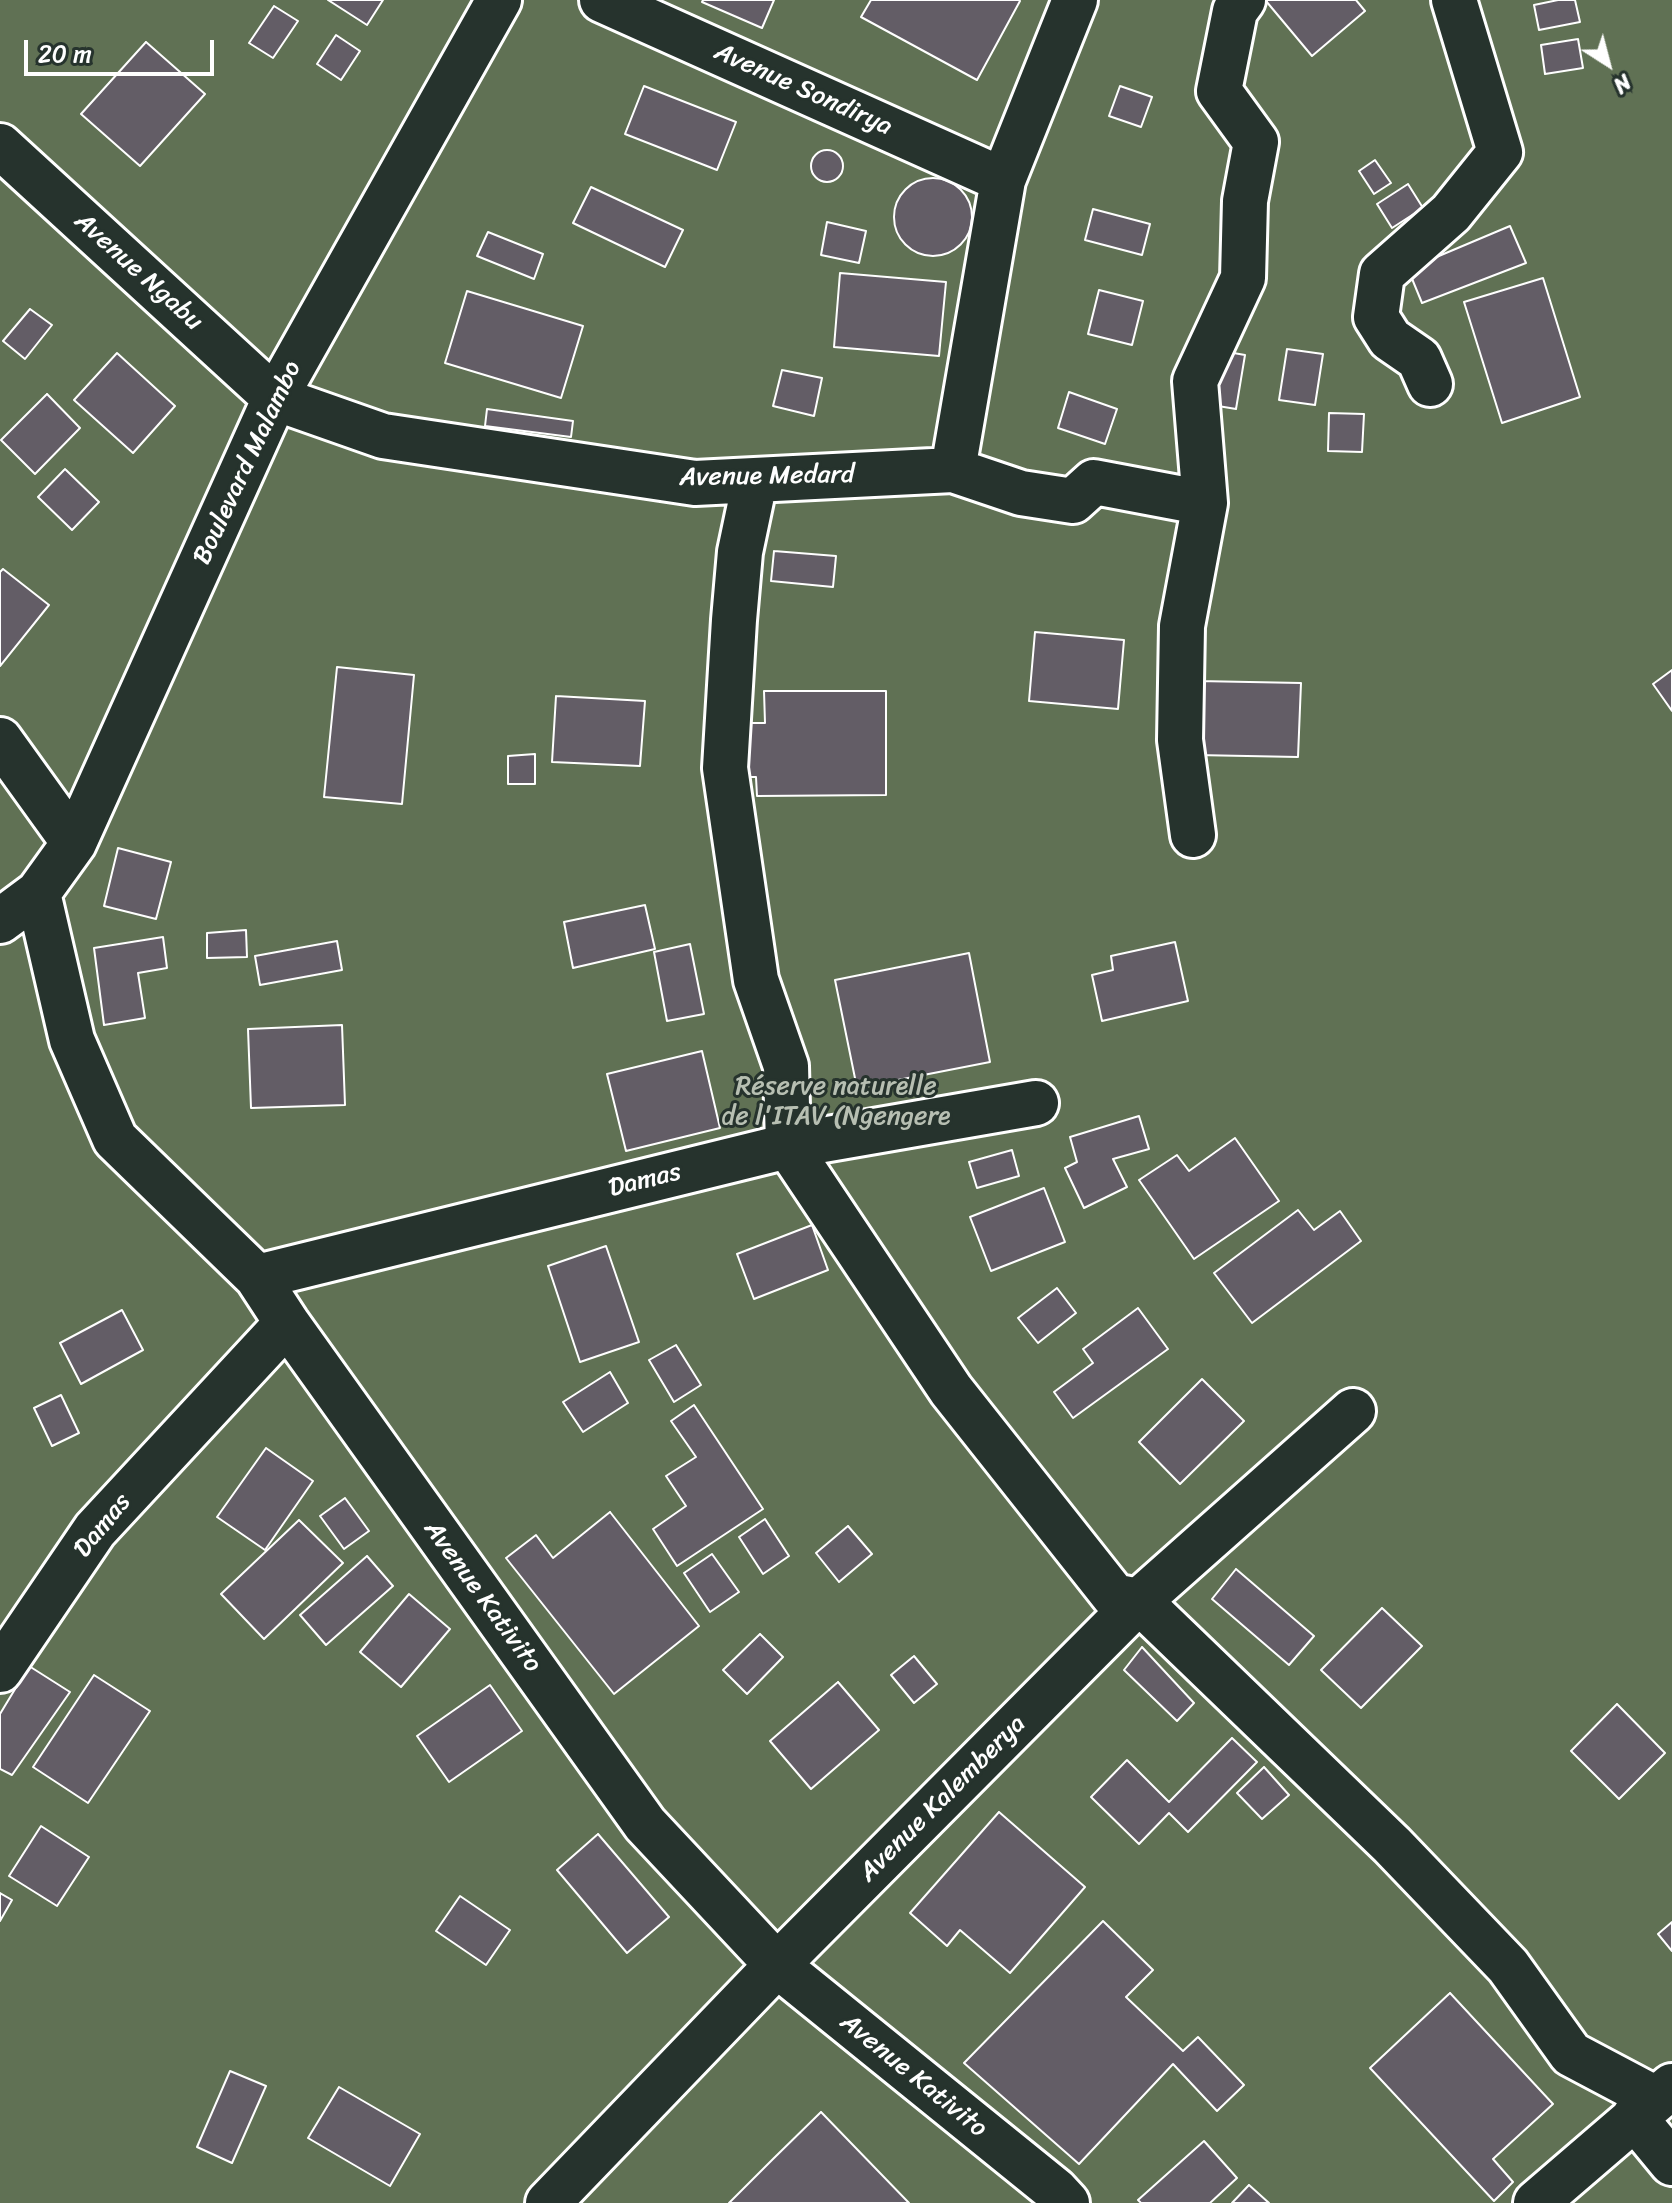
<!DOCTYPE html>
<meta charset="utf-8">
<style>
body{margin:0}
#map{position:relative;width:1672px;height:2203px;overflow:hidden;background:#323b38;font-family:Sriracha,sans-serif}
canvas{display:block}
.north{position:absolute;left:1568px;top:24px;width:80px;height:80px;-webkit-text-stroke:6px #26332d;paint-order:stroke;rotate:144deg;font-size:22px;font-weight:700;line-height:32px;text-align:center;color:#fff}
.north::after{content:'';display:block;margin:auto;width:28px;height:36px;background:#fff;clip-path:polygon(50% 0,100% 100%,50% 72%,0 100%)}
.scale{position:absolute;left:24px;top:40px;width:190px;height:36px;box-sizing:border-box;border:4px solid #fff;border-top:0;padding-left:10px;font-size:24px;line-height:28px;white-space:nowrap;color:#fff;-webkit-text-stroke:6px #26332d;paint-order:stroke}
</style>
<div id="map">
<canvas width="1672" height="2203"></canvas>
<div class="north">N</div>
<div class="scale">20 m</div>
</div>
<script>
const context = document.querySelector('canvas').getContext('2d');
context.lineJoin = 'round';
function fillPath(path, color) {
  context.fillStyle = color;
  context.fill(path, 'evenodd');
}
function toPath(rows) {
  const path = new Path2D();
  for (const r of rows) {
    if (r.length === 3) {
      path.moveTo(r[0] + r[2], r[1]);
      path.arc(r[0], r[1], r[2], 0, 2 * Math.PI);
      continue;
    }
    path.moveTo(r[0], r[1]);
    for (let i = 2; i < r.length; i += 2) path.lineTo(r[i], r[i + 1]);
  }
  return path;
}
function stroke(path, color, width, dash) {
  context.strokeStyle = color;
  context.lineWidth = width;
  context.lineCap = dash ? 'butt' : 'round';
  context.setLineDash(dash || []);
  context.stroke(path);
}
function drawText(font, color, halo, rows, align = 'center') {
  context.font = font + ' Sriracha,sans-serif';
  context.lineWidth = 6;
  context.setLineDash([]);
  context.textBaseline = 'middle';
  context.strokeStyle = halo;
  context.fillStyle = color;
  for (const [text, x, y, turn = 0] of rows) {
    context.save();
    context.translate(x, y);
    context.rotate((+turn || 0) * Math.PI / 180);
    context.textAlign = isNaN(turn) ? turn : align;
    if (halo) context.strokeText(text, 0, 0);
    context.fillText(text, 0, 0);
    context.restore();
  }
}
fillPath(toPath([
 [0,0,1672,0,1672,2203,0,2203]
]), '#607154');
const building = toPath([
 [328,0,383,0,367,25,328,0],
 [703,0,774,0,762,28,702,2,703,0],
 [871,0,1019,0,1020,1,977,80,861,17,871,0],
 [1267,0,1356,0,1365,11,1312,56,1266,1,1267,0],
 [1558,0,1575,0,1580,22,1539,30,1534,5,1558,0],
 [274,6,298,21,273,58,249,43,274,6],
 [336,35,360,51,341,80,317,64,336,35],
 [1578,39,1583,68,1545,74,1541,45,1578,39],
 [146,42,205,94,140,166,81,114,146,42],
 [644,86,736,122,717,170,625,134,644,86],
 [1120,86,1152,97,1141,127,1109,116,1120,86],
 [827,166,16],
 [1375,160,1391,183,1374,194,1359,171,1375,160],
 [933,217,39],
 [1408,184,1423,208,1392,228,1377,204,1408,184],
 [591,187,683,230,665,267,573,223,591,187],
 [1093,209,1150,224,1142,255,1085,240,1093,209],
 [827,222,866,231,859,263,821,255,827,222],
 [1510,226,1526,263,1422,303,1408,269,1510,226],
 [488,232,543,254,534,279,477,256,488,232],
 [840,273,946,282,939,356,834,347,840,273],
 [1543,278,1580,397,1502,423,1464,302,1543,278],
 [1099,290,1143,301,1132,345,1088,334,1099,290],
 [467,291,583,326,561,398,445,363,467,291],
 [30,309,52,325,25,359,3,341,30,309],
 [1287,349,1323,354,1315,405,1279,400,1287,349],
 [1222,351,1245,355,1236,409,1212,405,1222,351],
 [117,353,175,406,133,453,74,400,117,353],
 [782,370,822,378,814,416,773,406,782,370],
 [1069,392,1117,409,1105,444,1058,428,1069,392],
 [47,394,80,428,35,474,1,440,47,394],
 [487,409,573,421,571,437,485,426,487,409],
 [1329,413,1364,414,1362,452,1328,451,1329,413],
 [65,469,99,502,72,530,38,497,65,469],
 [774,551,836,556,833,587,771,581,774,551],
 [3,569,49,605,0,666,0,572,3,569],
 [1035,632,1124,640,1118,709,1029,701,1035,632],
 [337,667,414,675,402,804,324,797,337,667],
 [1672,670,1672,711,1653,684,1672,670],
 [1198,681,1301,683,1298,757,1196,755,1198,681],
 [764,691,886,691,886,795,757,796,756,777,743,777,743,723,765,723,764,691],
 [556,696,645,701,640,766,552,762,556,696],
 [535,754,535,784,508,784,508,756,535,754],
 [118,848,171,862,156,919,104,906,118,848],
 [645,905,655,949,573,968,564,922,645,905],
 [246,930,247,957,207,958,207,933,246,930],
 [163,937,167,968,138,973,145,1018,104,1025,94,948,163,937],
 [337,941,342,970,260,985,255,956,337,941],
 [1175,942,1188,1001,1102,1021,1092,975,1113,970,1111,956,1175,942],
 [690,944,704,1014,667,1021,654,952,690,944],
 [969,953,990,1062,857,1088,835,980,969,953],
 [342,1025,345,1105,251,1108,248,1029,342,1025],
 [702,1051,720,1128,626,1151,607,1074,702,1051],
 [1139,1116,1149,1149,1113,1159,1127,1187,1084,1208,1065,1168,1077,1162,1070,1137,1139,1116],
 [1235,1138,1279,1201,1194,1259,1139,1180,1177,1155,1189,1171,1235,1138],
 [1012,1150,1019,1176,977,1188,969,1162,1012,1150],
 [1044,1188,1065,1242,991,1271,970,1217,1044,1188],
 [1298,1210,1314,1230,1340,1211,1361,1241,1252,1323,1214,1273,1298,1210],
 [812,1225,828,1270,754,1299,737,1254,812,1225],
 [606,1246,639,1342,580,1362,548,1266,606,1246],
 [1057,1288,1076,1313,1038,1343,1018,1318,1057,1288],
 [1138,1308,1168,1349,1073,1418,1054,1392,1093,1363,1083,1349,1138,1308],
 [122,1310,143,1350,81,1384,60,1343,122,1310],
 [676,1345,701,1385,674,1402,649,1360,676,1345],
 [610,1372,628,1403,583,1432,563,1402,610,1372],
 [1202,1379,1244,1421,1180,1484,1139,1442,1202,1379],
 [61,1395,79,1433,52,1446,34,1408,61,1395],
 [694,1405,763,1509,677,1566,653,1529,686,1506,666,1476,696,1457,671,1421,694,1405],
 [266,1448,313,1481,265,1550,217,1517,266,1448],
 [345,1498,369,1531,344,1549,320,1516,345,1498],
 [610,1512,699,1626,614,1694,506,1558,536,1535,553,1558,610,1512],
 [765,1519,789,1556,763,1574,739,1537,765,1519],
 [299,1520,343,1563,264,1639,221,1594,299,1520],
 [848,1526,872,1554,839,1582,816,1553,848,1526],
 [712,1554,739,1592,710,1612,684,1573,712,1554],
 [367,1556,393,1586,326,1645,300,1615,367,1556],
 [1236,1569,1314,1636,1289,1665,1212,1599,1236,1569],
 [409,1594,450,1629,401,1687,360,1652,409,1594],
 [1382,1608,1422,1646,1361,1708,1321,1670,1382,1608],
 [760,1634,783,1657,747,1694,723,1670,760,1634],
 [1142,1647,1194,1703,1177,1721,1124,1670,1142,1647],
 [914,1656,937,1684,914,1703,891,1675,914,1656],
 [29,1666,70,1692,12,1775,0,1769,0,1714,29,1666],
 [94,1675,150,1711,88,1803,33,1767,94,1675],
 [838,1682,879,1730,811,1789,770,1741,838,1682],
 [490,1685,522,1731,449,1782,417,1736,490,1685],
 [1617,1704,1665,1753,1619,1799,1571,1751,1617,1704],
 [1232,1738,1257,1762,1188,1832,1169,1813,1139,1844,1091,1797,1127,1760,1169,1802,1232,1738],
 [1264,1767,1289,1795,1262,1819,1237,1793,1264,1767],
 [999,1812,1085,1887,1010,1973,960,1930,947,1946,910,1913,999,1812],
 [41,1826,89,1857,57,1906,9,1876,41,1826],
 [598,1834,669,1917,627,1953,557,1870,598,1834],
 [0,1893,12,1900,0,1921,0,1893],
 [460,1896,510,1930,486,1965,436,1931,460,1896],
 [1103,1921,1153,1970,1126,1997,1183,2051,1198,2037,1244,2085,1217,2111,1173,2064,1079,2164,964,2063,1103,1921],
 [1672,1922,1672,1951,1658,1934,1672,1922],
 [1450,1993,1553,2104,1493,2159,1513,2182,1494,2201,1370,2068,1450,1993],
 [230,2071,266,2086,232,2163,197,2147,230,2071],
 [339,2087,420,2134,390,2186,308,2138,339,2087],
 [821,2112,909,2203,729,2203,772,2160,821,2112],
 [1204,2141,1237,2178,1210,2203,1141,2203,1138,2200,1204,2141],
 [1249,2185,1269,2203,1232,2203,1249,2185]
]);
fillPath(building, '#635d66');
stroke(building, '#fff', 2);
const minor = toPath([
 [602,0,1003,180],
 [0,146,275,398,383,436,695,483,953,470,1021,493,1073,501,1094,482,1205,503],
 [1430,384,1419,359,1390,339,1376,317,1382,274,1451,213,1500,152,1454,0],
 [953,470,1003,180,1075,0],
 [755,481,740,552,734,620,725,768,756,980,786,1066,788,1146,951,1390,1114,1596,1139,1601,1392,1845,1508,1966,1571,2054,1656,2099],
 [0,740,74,843],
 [1193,835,1180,740,1182,626,1205,503,1195,381,1243,278,1245,201,1256,142,1219,91,1235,11,1243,0],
 [38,893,72,1040,115,1139,257,1277,287,1323,645,1824,777,1965,1055,2190,1067,2203],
 [0,921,38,893,74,843,275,398,499,0],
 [257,1277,788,1146,1036,1103],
 [0,1670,95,1530,287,1323],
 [1634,2117,1672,2163],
 [548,2203,777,1965,1139,1601,1353,1411],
 [1536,2203,1672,2086]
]);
stroke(minor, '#fff', 50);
stroke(minor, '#26332d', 44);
drawText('26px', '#fff', '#26332d', [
 ["Avenue Sondirya",803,90,24],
 ["Avenue Ngabu",138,272,42],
 ["Boulevard Malambo",248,463,-65],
 ["Avenue Medard",767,477,-1],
 ["Damas",645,1181,-14],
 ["Damas",103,1526,-51],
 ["Avenue Kativito",482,1597,54],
 ["Avenue Kalemberya",943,1799,-45],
 ["Avenue Kativito",913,2076,39]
]);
drawText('26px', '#b7bfb2', '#26332d', [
 ["Réserve naturelle",836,1087],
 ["de l'ITAV (Ngengere",836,1117]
]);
</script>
